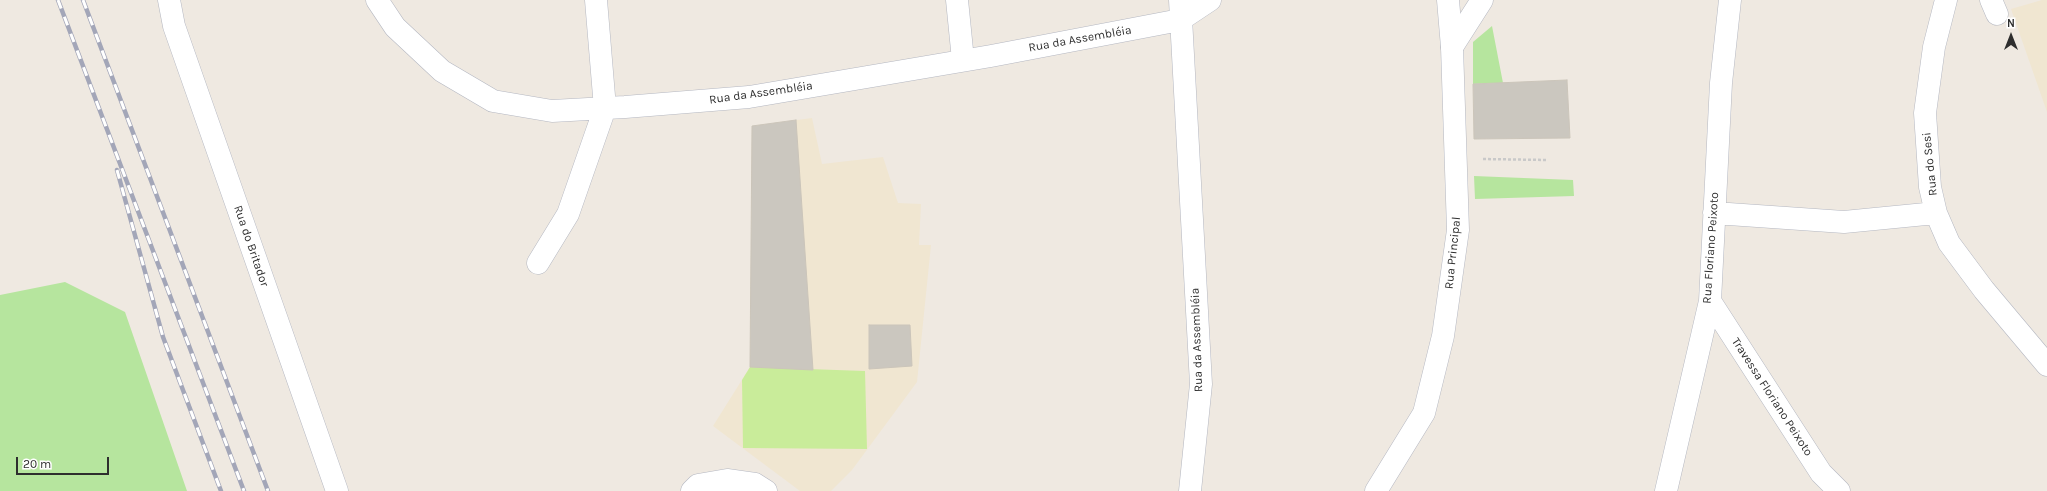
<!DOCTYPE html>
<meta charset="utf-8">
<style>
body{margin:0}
#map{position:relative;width:2047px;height:491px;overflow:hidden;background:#efe9e1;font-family:Karla,sans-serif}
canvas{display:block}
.north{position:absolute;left:1991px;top:16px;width:40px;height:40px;-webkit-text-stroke:3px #fff;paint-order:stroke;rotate:0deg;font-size:11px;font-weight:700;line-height:16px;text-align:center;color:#2e2e2e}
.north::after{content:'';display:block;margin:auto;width:14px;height:18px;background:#2e2e2e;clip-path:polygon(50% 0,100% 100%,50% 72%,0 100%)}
.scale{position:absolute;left:16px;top:457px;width:93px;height:18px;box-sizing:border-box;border:2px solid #2e2e2e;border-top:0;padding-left:5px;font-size:12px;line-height:14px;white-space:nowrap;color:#2e2e2e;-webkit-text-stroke:3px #fff;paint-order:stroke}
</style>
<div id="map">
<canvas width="2047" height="491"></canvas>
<div class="north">N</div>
<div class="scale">20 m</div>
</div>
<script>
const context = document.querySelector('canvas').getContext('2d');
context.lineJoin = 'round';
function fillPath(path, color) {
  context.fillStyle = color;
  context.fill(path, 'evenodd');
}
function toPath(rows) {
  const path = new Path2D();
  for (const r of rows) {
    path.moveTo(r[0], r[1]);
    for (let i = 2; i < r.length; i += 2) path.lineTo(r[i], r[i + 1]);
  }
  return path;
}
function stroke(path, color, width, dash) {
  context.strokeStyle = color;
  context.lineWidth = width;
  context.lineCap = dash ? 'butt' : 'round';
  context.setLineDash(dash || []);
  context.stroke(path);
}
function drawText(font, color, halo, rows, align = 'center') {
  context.font = font + ' Karla,sans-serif';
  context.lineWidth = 3;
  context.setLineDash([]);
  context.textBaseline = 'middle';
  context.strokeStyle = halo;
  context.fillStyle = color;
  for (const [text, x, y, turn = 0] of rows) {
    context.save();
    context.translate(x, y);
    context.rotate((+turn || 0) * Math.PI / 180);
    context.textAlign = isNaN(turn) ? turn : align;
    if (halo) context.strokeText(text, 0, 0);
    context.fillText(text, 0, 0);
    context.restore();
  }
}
fillPath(toPath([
 [2042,0,2047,0,2047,112,2011,9],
 [812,118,822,164,883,157,898,203,921,204,919,245,931,245,917,382,852,470,831,491,800,491,713,426,750,367,752,126]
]), '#f0e6d1');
fillPath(toPath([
 [1492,26,1503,83,1473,84,1473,42],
 [1474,176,1573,180,1574,196,1475,199],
 [65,282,125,312,187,491,0,491,0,295]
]), '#b6e59e');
fillPath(toPath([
 [750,367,865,371,867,449,743,448,742,380]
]), '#c9ec9a');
const building = toPath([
 [1567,80,1570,138,1474,139,1473,84,1567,80],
 [796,120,813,370,750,367,752,126,796,120],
 [869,325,910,325,912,366,869,369,869,325]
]);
fillPath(building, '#cbc7bf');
stroke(building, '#cbc5ba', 1);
const street = toPath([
 [377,0,395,27,442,71,493,101,552,111,625,107,749,97,991,56,1180,20,1210,0],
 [957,0,963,60],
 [1180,0,1201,384,1190,491],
 [1946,0,1934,47,1925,113,1930,187,1936,213,1949,243,1984,290,2047,365],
 [1991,0,1997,14],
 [1452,47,1482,0],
 [1714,213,1844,222,1936,213],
 [538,263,568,214,605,108,596,0],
 [1710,301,1821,473,1839,491],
 [692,491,698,485,727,480,755,484,766,491],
 [1666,491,1710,301,1721,83,1730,0]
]);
const secondary = toPath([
 [169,0,174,26,337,491],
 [1376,491,1424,413,1443,336,1458,230,1452,47,1448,0]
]);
stroke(street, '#b4b7c1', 23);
stroke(secondary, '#b4b7c1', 23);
stroke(toPath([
 [1483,159,1546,160]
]), '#c9c9c9', 2.5, [3, 2]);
stroke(street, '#fff', 22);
stroke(secondary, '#fff', 22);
const rail = toPath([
 [58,0,244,491],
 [83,0,268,491],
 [117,170,163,337,221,491]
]);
stroke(rail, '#a3a6b8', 4.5);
stroke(rail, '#fff', 3, [9]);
drawText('12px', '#2e2e2e', '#fff', [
 ["Rua da Assembléia",1080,39,-10],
 ["Rua da Assembléia",761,93,-8],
 ["Rua do Sesi",1930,164,-96],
 ["Rua do Britador",251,246,71],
 ["Rua Floriano Peixoto",1711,248,-86],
 ["Rua Principal",1453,253,-84],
 ["Rua da Assembléia",1197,340,-92],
 ["Travessa Floriano Peixoto",1772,397,57]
]);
</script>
